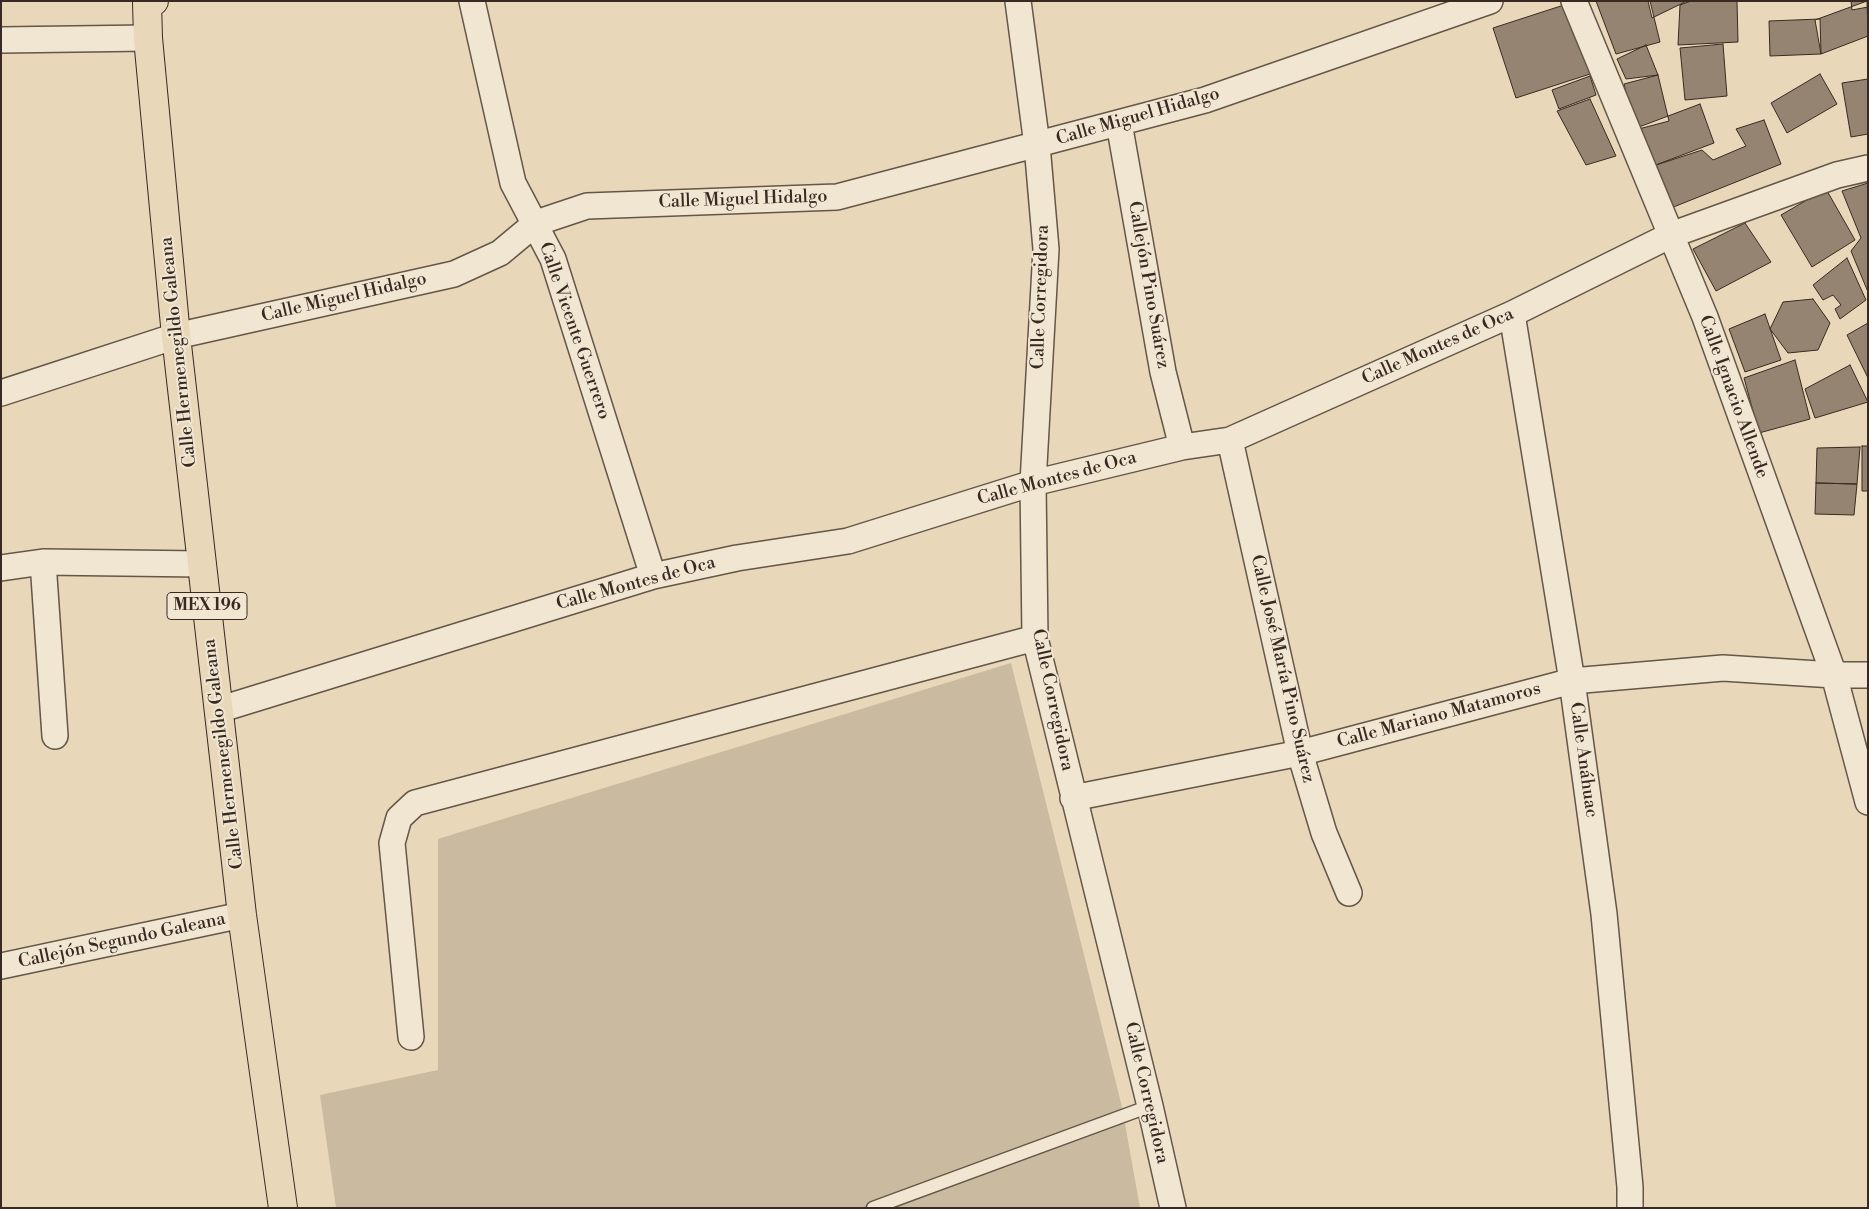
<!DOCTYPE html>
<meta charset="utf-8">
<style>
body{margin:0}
#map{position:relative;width:1869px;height:1209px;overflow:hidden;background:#e8d8b9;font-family:"Libre Bodoni",serif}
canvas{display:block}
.frame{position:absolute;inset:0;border:2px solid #382a22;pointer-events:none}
</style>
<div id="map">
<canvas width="1869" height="1209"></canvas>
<div class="frame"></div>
</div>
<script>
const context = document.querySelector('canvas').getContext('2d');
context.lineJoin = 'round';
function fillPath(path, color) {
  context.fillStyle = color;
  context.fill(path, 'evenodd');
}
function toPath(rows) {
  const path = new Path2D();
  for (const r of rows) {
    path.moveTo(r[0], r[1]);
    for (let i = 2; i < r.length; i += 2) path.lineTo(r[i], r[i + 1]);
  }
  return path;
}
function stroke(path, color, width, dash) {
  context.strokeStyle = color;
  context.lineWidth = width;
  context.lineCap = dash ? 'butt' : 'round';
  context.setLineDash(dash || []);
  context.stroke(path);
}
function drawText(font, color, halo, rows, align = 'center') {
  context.font = font + ' "Libre Bodoni",serif';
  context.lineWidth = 4;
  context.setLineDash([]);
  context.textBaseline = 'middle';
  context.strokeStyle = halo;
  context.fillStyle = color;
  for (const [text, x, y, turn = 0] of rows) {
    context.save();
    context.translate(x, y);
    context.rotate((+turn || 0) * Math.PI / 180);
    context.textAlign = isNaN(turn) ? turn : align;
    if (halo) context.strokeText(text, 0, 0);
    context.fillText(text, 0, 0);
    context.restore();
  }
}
fillPath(toPath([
 [1011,663,1122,1107,1140,1208,336,1208,320,1095,438,1070,438,839]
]), '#caba9f');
const building = toPath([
 [1596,1,1650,1,1660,42,1616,54,1596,1],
 [1648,1,1687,1,1652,18,1648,1],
 [1691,1,1737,1,1738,42,1678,45,1680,5,1691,1],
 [1851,1,1868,1,1868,7,1852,10,1851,1],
 [1867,1,1868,36,1821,54,1815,20,1867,1],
 [1567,4,1590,74,1516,98,1493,28,1567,4],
 [1820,19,1821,54,1770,56,1769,21,1820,19],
 [1723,44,1727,96,1685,100,1680,48,1723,44],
 [1646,45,1658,75,1626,79,1617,59,1646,45],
 [1820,74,1837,104,1787,133,1771,103,1820,74],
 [1658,75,1669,121,1635,130,1624,84,1658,75],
 [1590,76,1596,95,1559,109,1552,90,1590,76],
 [1868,79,1868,134,1851,137,1842,83,1868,79],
 [1590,99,1616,156,1586,165,1557,111,1590,99],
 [1700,104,1714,143,1653,166,1639,127,1700,104],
 [1764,120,1781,164,1671,208,1653,166,1702,150,1713,160,1746,146,1736,129,1764,120],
 [1868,183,1868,292,1851,251,1861,238,1842,191,1868,183],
 [1826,189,1855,240,1812,267,1781,215,1826,189],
 [1745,223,1771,262,1716,291,1693,249,1745,223],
 [1847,258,1866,300,1840,319,1835,309,1841,305,1833,295,1823,300,1813,285,1847,258],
 [1813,299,1830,323,1818,350,1788,353,1770,329,1783,302,1813,299],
 [1765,314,1781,360,1745,372,1729,329,1765,314],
 [1868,323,1868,378,1847,335,1868,323],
 [1795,360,1810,419,1759,433,1744,378,1795,360],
 [1850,365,1868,402,1815,418,1805,389,1850,365],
 [1862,446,1868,446,1868,491,1862,491,1862,446],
 [1860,447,1857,484,1816,483,1817,448,1860,447],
 [1816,483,1857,484,1854,515,1815,514,1816,483]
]);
fillPath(building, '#948471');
stroke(building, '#382a22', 1);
const service = toPath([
 [873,1208,1150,1106]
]);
const minor = toPath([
 [472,1,513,183,553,259,653,576],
 [1018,1,1037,145,1046,249,1033,483,1035,638,1150,1106,1173,1208],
 [1574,1,1705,317,1834,675,1868,802],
 [1,40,148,38],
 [1119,123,1163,372,1182,447],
 [1512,314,1572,681,1604,914,1630,1187,1630,1208],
 [1,393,176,336,454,274,500,253,536,223,587,206,837,197,1205,100,1490,1],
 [1230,440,1300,753,1324,833,1349,893],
 [43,562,55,736],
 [1,568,43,562,202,564],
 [218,710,653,576,737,558,848,541,1033,483,1182,447,1230,440,1512,314,1671,235,1837,175,1868,168],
 [1073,798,1300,753,1572,681,1723,668,1834,675,1868,675],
 [1,966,242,915],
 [411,1037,392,843,399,818,415,803,1035,638]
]);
const primary = toPath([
 [154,1,147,2,148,38,176,336,242,915,283,1208]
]);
stroke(service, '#645648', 15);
stroke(minor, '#645648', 28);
stroke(primary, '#382a22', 30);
stroke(service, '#f0e6d2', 12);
stroke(minor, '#f0e6d2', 25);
stroke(primary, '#e8d8b9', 28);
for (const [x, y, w] of [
 [207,606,80]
]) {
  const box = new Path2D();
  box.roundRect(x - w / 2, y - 13.5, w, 27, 4);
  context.fillStyle = '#f0e6d2';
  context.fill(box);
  stroke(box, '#382a22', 1);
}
drawText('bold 16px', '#382a22', null, [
 ["MEX 196",207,606]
]);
drawText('18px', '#382a22', '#f0e6d2', [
 ["Calle Miguel Hidalgo",1138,117,-16],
 ["Calle Miguel Hidalgo",743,200,-2],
 ["Callejón Pino Suárez",1148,285,80],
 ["Calle Corregidora",1041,297,-88],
 ["Calle Miguel Hidalgo",344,298,-13],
 ["Calle Vicente Guerrero",574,331,71],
 ["Calle Montes de Oca",1438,347,-24],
 ["Calle Hermenegildo Galeana",179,352,-96],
 ["Calle Ignacio Allende",1733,397,70],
 ["Calle Montes de Oca",1057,479,-15],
 ["Calle Montes de Oca",636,584,-15],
 ["Calle José María Pino Suárez",1282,669,77],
 ["Calle Corregidora",1052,700,78],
 ["Calle Mariano Matamoros",1439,716,-15],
 ["Calle Hermenegildo Galeana",224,754,-97],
 ["Calle Anáhuac",1583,760,82],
 ["Callejón Segundo Galeana",122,941,-12],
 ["Calle Corregidora",1146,1093,77]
]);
</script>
